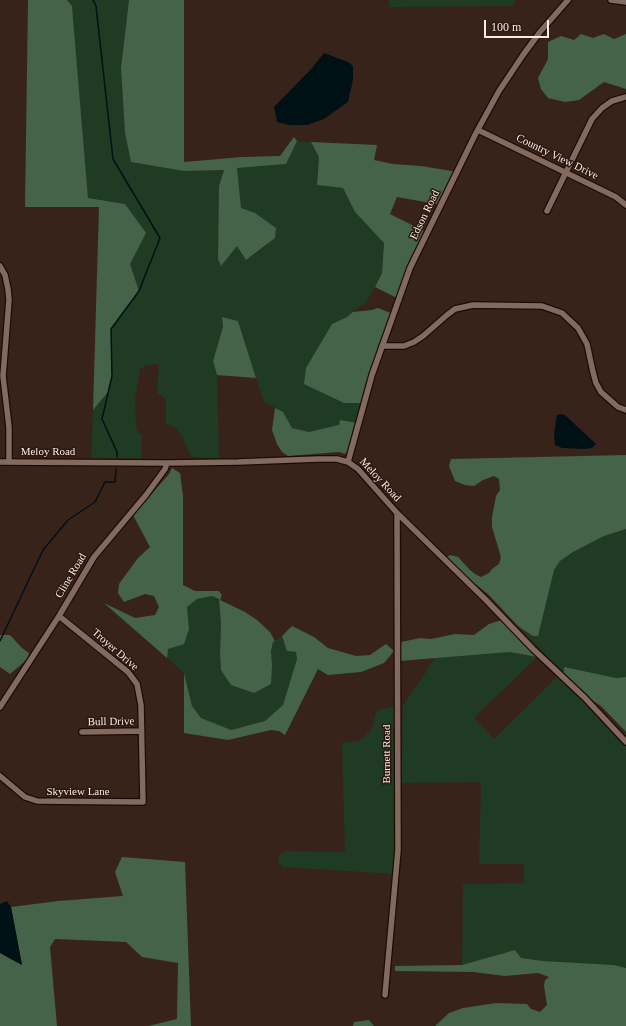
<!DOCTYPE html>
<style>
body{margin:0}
#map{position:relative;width:626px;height:1026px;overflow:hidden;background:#38231a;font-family:Georgia,serif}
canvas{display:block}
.scale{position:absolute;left:484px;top:20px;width:65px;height:18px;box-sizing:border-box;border:2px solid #f9eae4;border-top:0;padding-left:5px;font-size:12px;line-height:14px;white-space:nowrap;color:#f9eae4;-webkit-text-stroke:3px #2d1910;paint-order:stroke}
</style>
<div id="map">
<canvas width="626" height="1026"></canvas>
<div class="scale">100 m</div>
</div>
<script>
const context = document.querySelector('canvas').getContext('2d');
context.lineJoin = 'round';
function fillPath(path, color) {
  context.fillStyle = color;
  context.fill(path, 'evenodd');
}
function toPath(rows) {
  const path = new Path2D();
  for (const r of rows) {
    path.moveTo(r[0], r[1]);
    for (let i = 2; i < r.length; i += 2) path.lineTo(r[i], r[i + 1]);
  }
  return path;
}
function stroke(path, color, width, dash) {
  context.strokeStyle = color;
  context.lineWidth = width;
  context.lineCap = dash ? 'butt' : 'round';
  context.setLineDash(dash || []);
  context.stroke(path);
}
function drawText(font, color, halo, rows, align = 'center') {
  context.font = font + ' Georgia,serif';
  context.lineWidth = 3;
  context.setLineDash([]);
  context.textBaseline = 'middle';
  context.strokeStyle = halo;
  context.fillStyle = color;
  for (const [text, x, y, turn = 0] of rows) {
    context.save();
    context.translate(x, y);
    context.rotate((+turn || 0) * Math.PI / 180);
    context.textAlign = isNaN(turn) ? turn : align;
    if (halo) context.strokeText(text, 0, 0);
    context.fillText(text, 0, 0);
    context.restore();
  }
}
fillPath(toPath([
 [67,0,129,0,121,68,125,133,131,162,184,171,224,170,219,186,218,259,221,265,237,246,246,260,258,252,275,238,255,213,240,208,237,168,285,164,297,141,311,142,319,157,317,185,343,188,355,212,384,243,382,273,367,301,347,317,332,324,363,403,357,423,309,432,292,428,283,412,264,402,238,321,222,318,223,327,213,361,217,375,219,459,194,457,190,455,181,434,175,427,166,424,166,399,157,393,159,364,146,365,140,369,135,401,136,426,137,431,142,435,141,459,91,458,93,410,108,392,112,376,111,329,139,291,130,264,145,233,125,204,88,198,72,6],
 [389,0,516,0,512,6,389,7],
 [626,529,626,677,616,678,564,668,564,674,518,626,533,636,540,627,548,591,554,570,560,561,573,552,604,536],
 [212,596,219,600,221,624,220,654,221,670,272,665,271,652,273,642,282,636,287,651,296,652,297,659,283,705,265,721,229,730,201,718,192,706,184,673,167,658,168,649,189,629,187,607,197,599],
 [510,652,537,657,474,718,494,739,560,674,626,742,626,968,614,965,543,961,521,958,515,950,462,965,463,884,524,883,524,864,479,864,481,782,401,783,403,706,436,657],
 [395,706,398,709,395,874,283,867,278,862,279,855,286,851,345,852,342,743,358,741,371,731,376,712,381,709]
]), '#1f3b24');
fillPath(toPath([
 [28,0,67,0,72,6,88,198,125,204,146,233,130,264,139,291,111,329,112,376,108,392,93,410,99,207,25,207],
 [129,0,184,0,184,162,242,157,280,156,294,137,297,141,286,164,237,168,241,208,255,213,276,228,275,238,246,260,237,246,221,266,218,259,219,186,224,170,184,171,131,162,125,133,121,68],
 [581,34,593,38,604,34,614,39,626,34,626,89,604,82,579,100,565,102,548,98,541,89,538,78,548,59,548,42,561,36,574,40],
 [311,142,377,145,374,160,393,164,421,166,458,172,442,205,397,197,390,214,428,233,399,299,375,287,382,273,384,243,355,212,343,188,317,185,319,157],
 [378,308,393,314,364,403,344,403,304,384,306,368,332,324,347,317,353,312,372,310],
 [222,317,238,321,256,378,217,375,213,361,223,327],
 [275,408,283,412,292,428,309,432,339,425,340,420,357,423,350,449,345,454,339,452,288,456,282,452,277,444,272,430],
 [626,455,626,529,604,536,573,552,560,561,554,570,538,636,533,636,518,626,489,595,468,578,447,557,450,555,458,557,470,570,475,574,481,577,489,573,492,569,499,564,501,557,492,527,492,517,496,496,500,490,499,479,494,476,483,480,474,486,465,485,455,481,449,466,451,459],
 [172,468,180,473,183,496,183,585,195,591,219,591,222,595,220,600,245,612,257,620,270,632,275,641,273,642,271,651,272,665,271,684,254,693,231,685,221,670,220,654,221,624,219,599,212,596,197,599,187,607,189,629,184,644,168,649,167,658,104,603,135,618,155,615,159,607,154,596,145,594,124,602,118,593,119,584,138,558,150,547,133,515,169,474],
 [505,619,539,655,537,657,510,652,399,661,401,642,420,638,431,639,455,634,474,635,489,624],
 [292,626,314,637,328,648,356,656,370,655,386,644,394,651,384,663,361,672,328,675,318,669,285,735,279,731,271,730,228,740,184,733,184,673,192,706,201,718,231,730,265,721,283,705,297,659,296,652,287,651,282,636],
 [0,635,10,635,22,648,29,653,28,657,24,662,10,674,0,667],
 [564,667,616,678,626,677,626,732,601,706,587,697,564,674],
 [122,857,185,862,191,1026,148,1026,177,1019,178,963,142,957,126,942,55,939,50,947,57,1026,0,1026,0,953,22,965,11,907,58,901,123,896,115,872],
 [515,950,521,958,543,961,614,965,626,968,626,1026,435,1026,449,1013,463,1008,496,1003,527,1004,531,1009,540,1012,547,1005,544,986,545,980,549,977,538,973,505,976,473,972,395,971,395,966,462,965],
 [369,1020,374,1026,353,1026,354,1022]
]), '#456349');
fillPath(toPath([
 [324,53,348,62,353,66,353,80,348,102,324,119,307,125,289,125,277,122,274,107,312,68],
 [561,414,565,415,596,444,592,448,585,449,562,448,555,445,554,435,556,419,557,415],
 [7,901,11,907,22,965,0,953,0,904]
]), '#001116');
stroke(toPath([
 [93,0,96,6,113,159,160,238,139,291,111,329,112,376,102,419,117,452,117,457],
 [0,641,43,550,68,520,95,502,105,482,115,482,116,469]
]), '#001116', 1.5);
const minor = toPath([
 [611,0,626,2],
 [478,130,616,197,626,205],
 [547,211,592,119,602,108,612,101,626,97],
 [0,266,5,275,8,289,9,300,3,376,9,427,9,462],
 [382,346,404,346,414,342,423,336,447,315,455,309,473,305,542,306,562,313,578,328,587,344,593,372,596,383,601,392,618,407,626,410],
 [0,462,167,463,238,462,318,459,337,459,348,462,358,469,397,513,486,600,533,649,585,698,626,742],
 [348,462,372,375,410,268,476,133,499,91,523,55,540,32,568,0],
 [0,707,59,616,94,557,146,495,165,469,167,463],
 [82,732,141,731],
 [0,776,25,797,37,801,143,802,141,705,137,684,128,672,59,616],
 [385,995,398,850,397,513]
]);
stroke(minor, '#1e0b04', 8);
stroke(minor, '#836a5f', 5.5);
drawText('11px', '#f9eae4', '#2d1910', [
 ["Country View Drive",557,157,26],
 ["Edson Road",425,215,-64],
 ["Meloy Road",48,452],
 ["Meloy Road",380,480,47],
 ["Cline Road",71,576,-59],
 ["Troyer Drive",115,650,41],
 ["Bull Drive",111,722,-1],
 ["Burnett Road",387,754,-90],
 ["Skyview Lane",78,792]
]);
</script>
